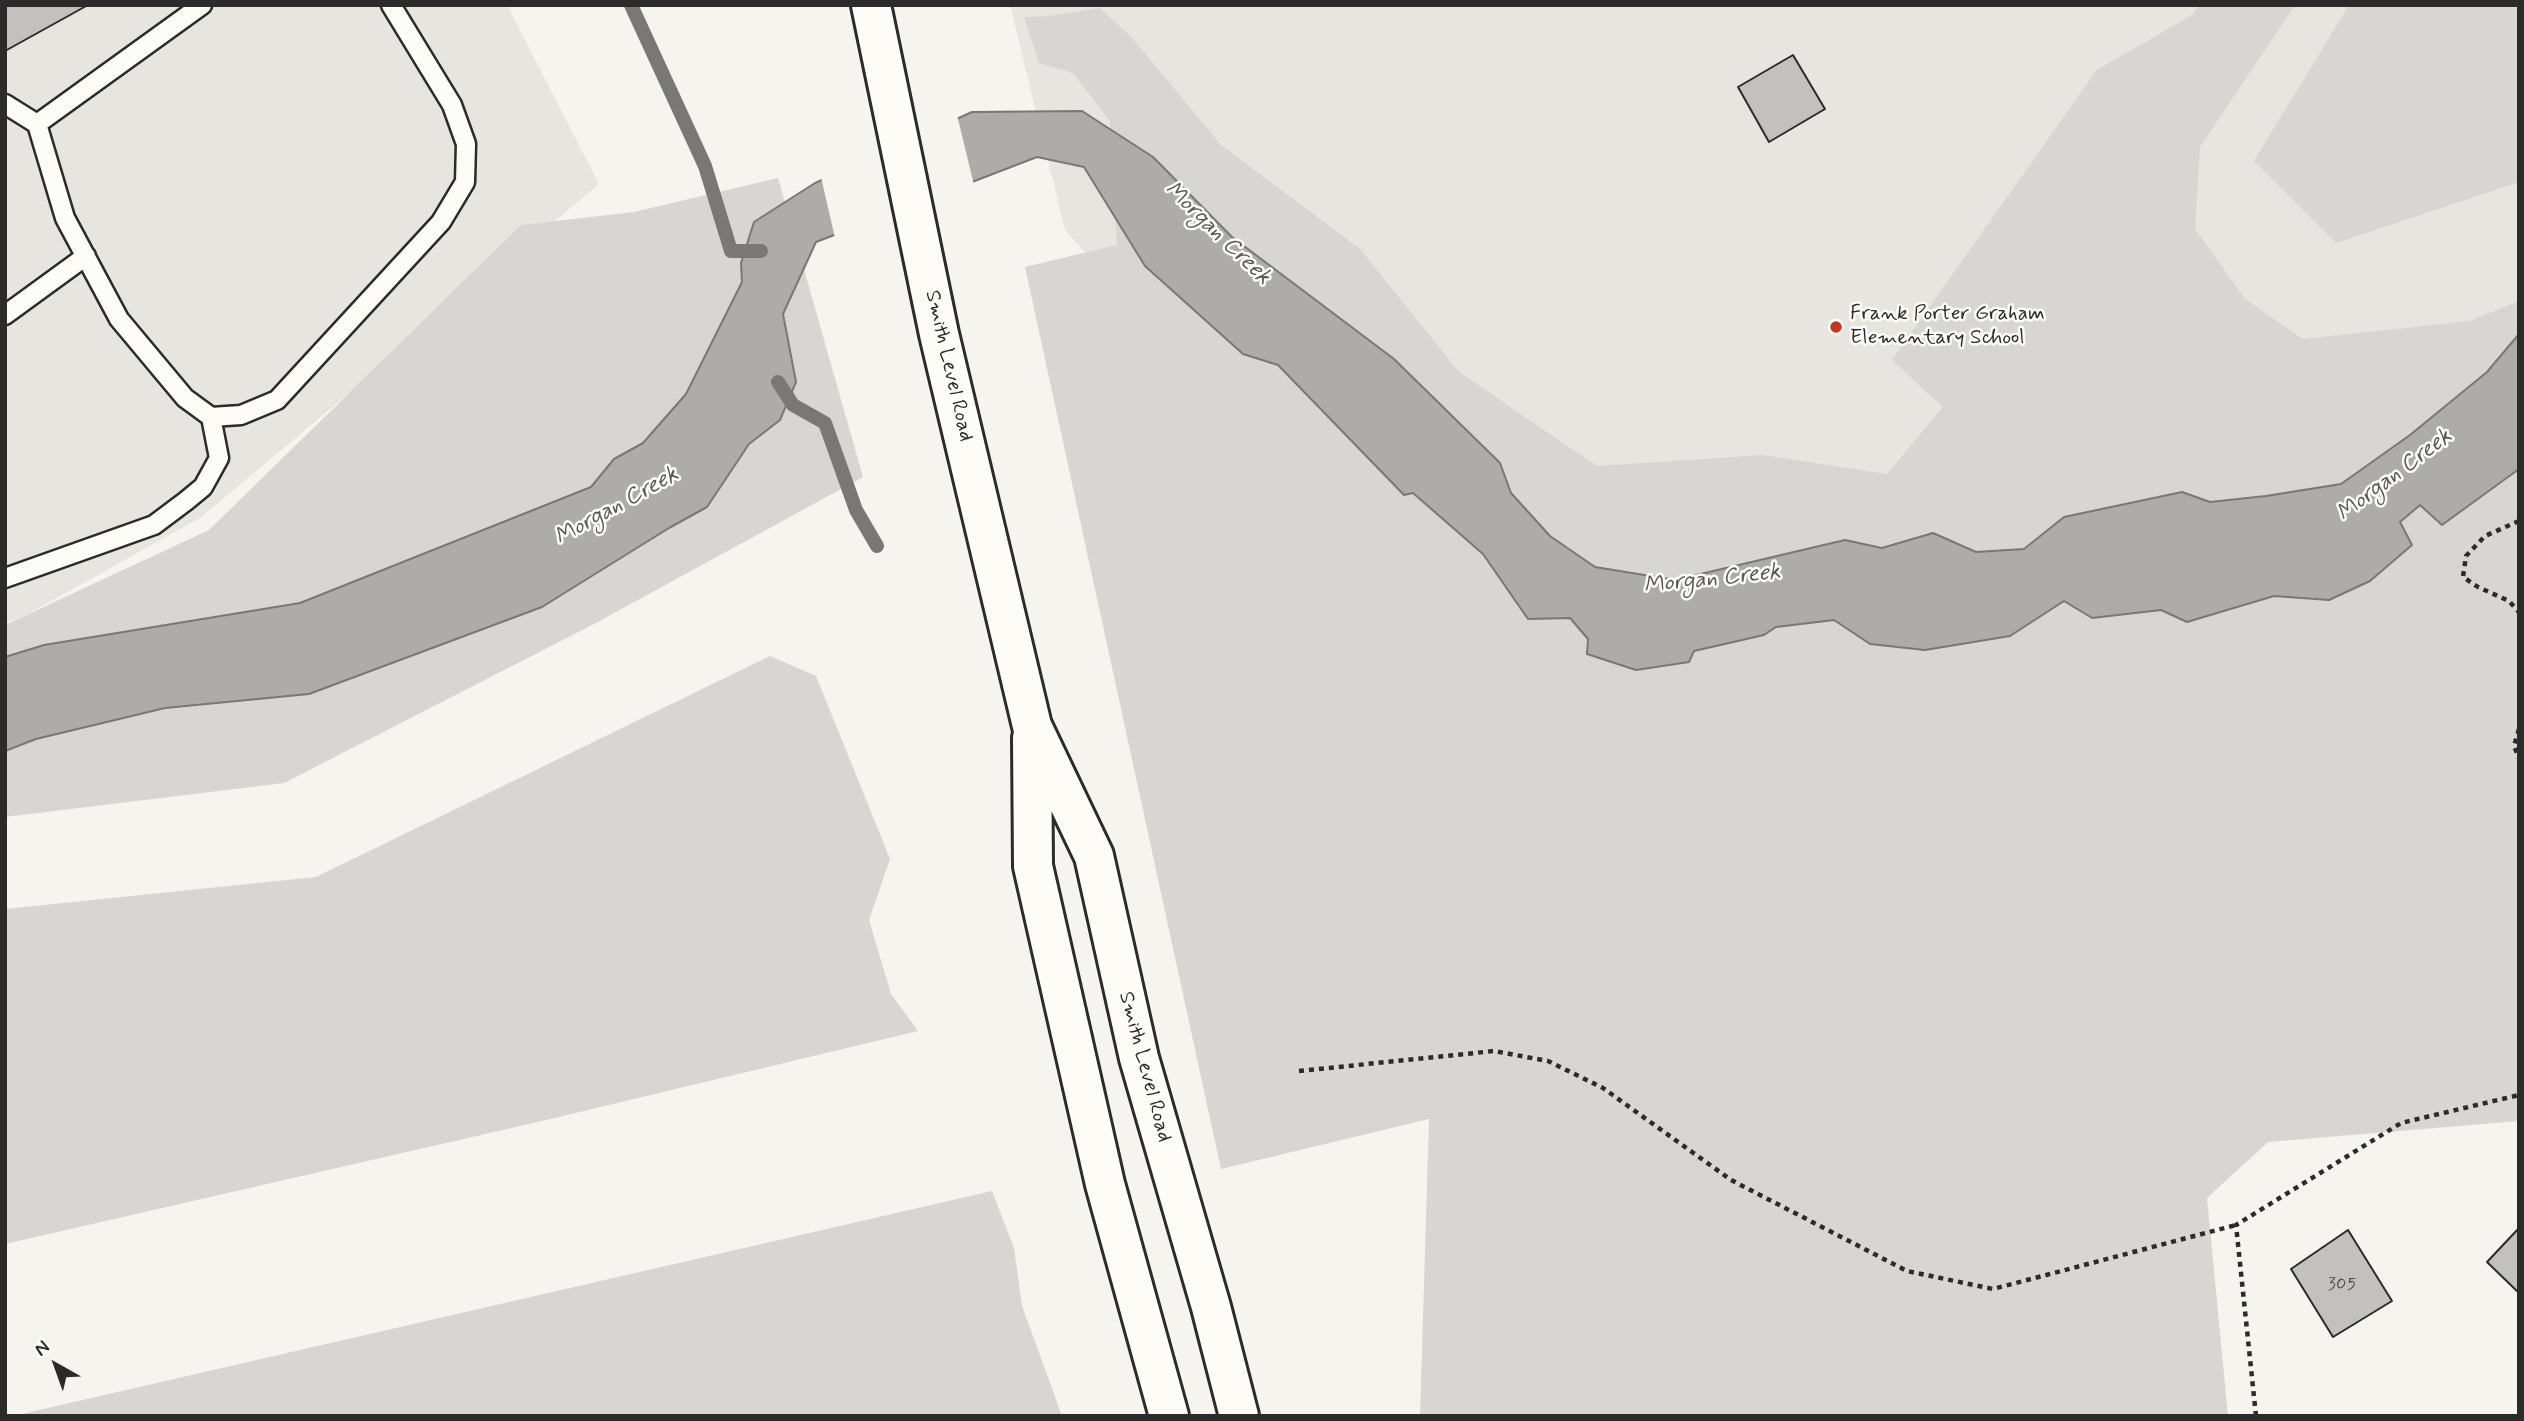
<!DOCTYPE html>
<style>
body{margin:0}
#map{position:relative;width:2524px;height:1421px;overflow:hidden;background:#f5f4ef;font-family:Mynerve,sans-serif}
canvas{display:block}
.frame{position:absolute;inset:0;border:7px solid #2b2b2b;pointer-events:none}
.north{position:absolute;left:21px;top:1330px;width:70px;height:70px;-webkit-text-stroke:5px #fdfcf7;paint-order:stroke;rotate:320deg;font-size:19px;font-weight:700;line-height:28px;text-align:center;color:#2b2b2b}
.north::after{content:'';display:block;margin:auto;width:24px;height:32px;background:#2b2b2b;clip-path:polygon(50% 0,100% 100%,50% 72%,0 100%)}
</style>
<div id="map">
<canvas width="2524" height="1421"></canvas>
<div class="frame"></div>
<div class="north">N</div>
</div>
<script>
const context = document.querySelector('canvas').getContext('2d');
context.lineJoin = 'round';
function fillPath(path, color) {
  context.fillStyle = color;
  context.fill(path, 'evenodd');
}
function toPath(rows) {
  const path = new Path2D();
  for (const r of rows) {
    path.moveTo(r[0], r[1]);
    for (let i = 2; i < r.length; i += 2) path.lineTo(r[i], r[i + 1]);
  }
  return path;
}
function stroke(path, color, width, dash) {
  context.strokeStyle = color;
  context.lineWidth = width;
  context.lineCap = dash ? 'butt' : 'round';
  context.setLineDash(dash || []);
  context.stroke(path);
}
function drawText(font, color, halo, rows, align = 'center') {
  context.font = font + ' Mynerve,sans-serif';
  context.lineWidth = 5;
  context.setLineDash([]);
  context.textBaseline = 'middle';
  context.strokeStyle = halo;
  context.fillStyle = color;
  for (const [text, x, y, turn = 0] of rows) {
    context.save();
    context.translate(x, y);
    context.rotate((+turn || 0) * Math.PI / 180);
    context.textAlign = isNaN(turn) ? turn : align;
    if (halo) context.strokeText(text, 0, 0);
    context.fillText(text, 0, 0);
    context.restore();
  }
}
fillPath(toPath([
 [5,5,507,5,599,184,200,518,26,615,5,623],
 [1010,5,2519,5,2519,458,2355,564,1241,425,1065,230]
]), '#e6e5e0');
fillPath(toPath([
 [2199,5,2295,5,2200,147,2195,229,2245,299,2303,339,2470,321,2519,301,2519,1121,2268,1142,2207,1198,2228,1416,1420,1416,1429,1119,1221,1169,1025,267,1117,245,1110,121,1073,73,1039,63,1024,17,1049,16,1100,8,1132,38,1221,145,1360,249,1459,372,1597,466,1763,455,1887,474,1943,407,1892,360,2097,70,2192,15],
 [2349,5,2519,5,2519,182,2336,243,2254,161],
 [778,178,863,477,594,624,284,783,5,817,5,625,209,530,521,225,634,212],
 [770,656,816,676,890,859,869,920,891,994,918,1031,542,1121,5,1244,5,909,316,877],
 [992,1191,1014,1248,1022,1306,1062,1416,13,1416]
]), '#d7d6d2');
const water = toPath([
 [1082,111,1153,157,1232,237,1394,359,1500,463,1511,493,1550,536,1595,567,1675,580,1845,540,1882,548,1933,533,1976,552,2024,549,2064,517,2182,492,2210,502,2266,496,2341,484,2410,435,2487,372,2519,334,2519,469,2442,525,2420,505,2400,522,2412,545,2370,581,2329,600,2274,596,2187,622,2161,610,2092,618,2064,601,2010,636,1925,650,1870,644,1834,620,1776,627,1764,635,1694,651,1689,662,1636,670,1587,654,1588,639,1570,618,1528,619,1483,554,1413,493,1404,495,1278,365,1243,354,1145,266,1084,167,1037,157,816,242,783,314,796,382,780,420,749,444,707,507,669,528,542,607,309,694,165,708,36,739,5,751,5,657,44,645,300,603,591,487,614,459,643,443,686,394,742,282,741,263,754,222,815,183,972,112,1082,111]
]);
fillPath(water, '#adaca9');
stroke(water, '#797877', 2);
fillPath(toPath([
 [957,115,974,185,835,238,821,177]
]), '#f5f4ef');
stroke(toPath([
 [631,5,705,166,731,251,761,251],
 [778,382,793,405,825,423,856,510,877,546]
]), '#797877', 14);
const building = toPath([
 [5,5,88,5,5,51,5,5],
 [1793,55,1825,109,1769,142,1738,87,1793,55],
 [2519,1228,2519,1293,2487,1262,2519,1228],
 [2348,1230,2392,1301,2333,1337,2291,1269,2348,1230]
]);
fillPath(building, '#c2c1be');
stroke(building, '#2b2b2b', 2);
const service = toPath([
 [5,104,37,124,65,218,119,319,185,398,211,417,241,415,277,400,441,222,465,182,466,144,452,105,391,5],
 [37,124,202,5],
 [5,315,86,256],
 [5,578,154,525,186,501,203,487,219,458,211,417]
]);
const secondary = toPath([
 [871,5,939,334,1032,726,1094,856,1139,1058,1211,1307,1239,1416],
 [1032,738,1033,866,1105,1184,1169,1416]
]);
stroke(service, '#2b2b2b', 23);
stroke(secondary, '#2b2b2b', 44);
stroke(toPath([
 [2519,521,2485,536,2466,556,2463,577,2478,587,2509,601,2519,612],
 [2519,729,2514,746,2519,758],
 [1299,1071,1494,1051,1548,1061,1603,1088,1731,1180,1907,1271,1993,1289,2236,1225],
 [2256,1416,2236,1225,2401,1123,2519,1095]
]), '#2b2b2b', 4.5, [5, 5]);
stroke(service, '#fdfcf7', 18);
stroke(secondary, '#fdfcf7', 38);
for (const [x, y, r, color] of [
 [1836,327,7,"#c8321e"]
]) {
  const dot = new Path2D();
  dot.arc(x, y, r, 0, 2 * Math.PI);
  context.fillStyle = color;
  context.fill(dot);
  stroke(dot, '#fdfcf7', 2.5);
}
drawText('18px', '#515050', null, [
 ["305",2342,1285]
]);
drawText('21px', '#2b2b2b', '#fdfcf7', [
 ["Frank Porter Graham",1850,315],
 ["Elementary School",1850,339]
], 'left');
drawText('21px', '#2b2b2b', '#fdfcf7', [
 ["Smith Level Road",948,366,77],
 ["Smith Level Road",1144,1067,75]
]);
drawText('italic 23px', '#585857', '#fdfcf7', [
 ["Morgan Creek",1217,234,44],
 ["Morgan Creek",2395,476,-37],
 ["Morgan Creek",617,507,-29],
 ["Morgan Creek",1712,580,-6]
]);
</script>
